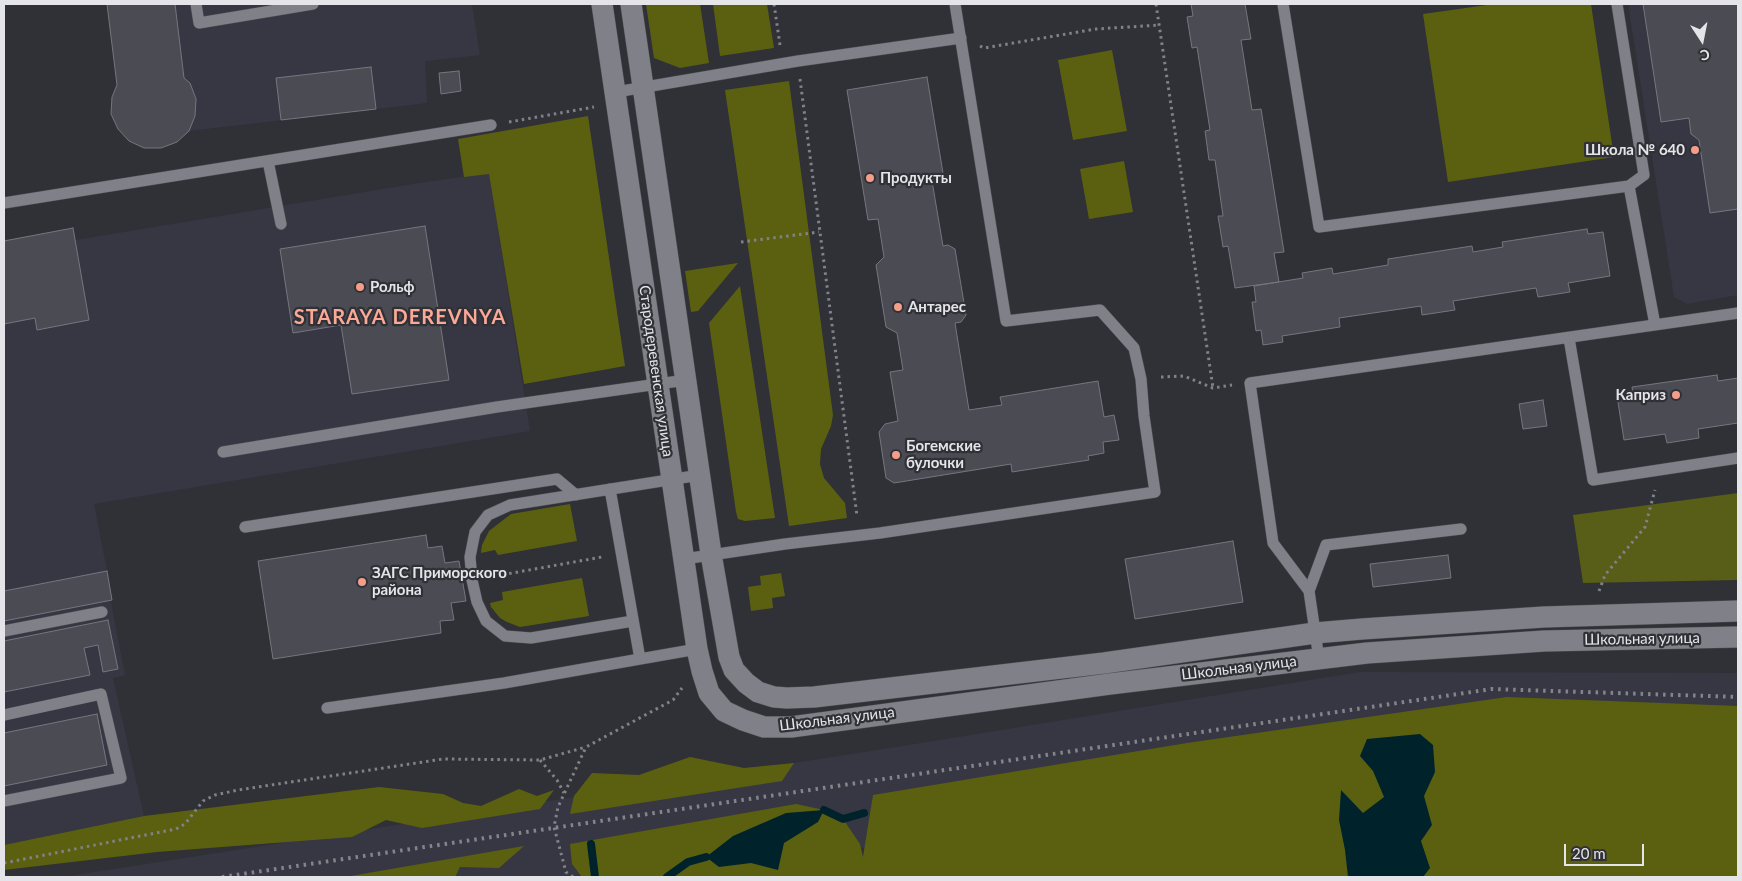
<!DOCTYPE html>
<meta charset="utf-8">
<style>
body{margin:0}
#map{position:relative;width:1742px;height:881px;overflow:hidden;background:#303037;font-family:Lato,sans-serif}
canvas{display:block}
.frame{position:absolute;inset:0;border:5px solid #e4e4e9;pointer-events:none}
.north{position:absolute;left:1677px;top:15px;width:50px;height:50px;-webkit-text-stroke:4px #303037;paint-order:stroke;rotate:169deg;font-size:14px;font-weight:700;line-height:20px;text-align:center;color:#e4e4e9}
.north::after{content:'';display:block;margin:auto;width:18px;height:22px;background:#e4e4e9;clip-path:polygon(50% 0,100% 100%,50% 72%,0 100%)}
.scale{position:absolute;left:1564px;top:844px;width:80px;height:22px;box-sizing:border-box;border:2px solid #e4e4e9;border-top:0;padding-left:6px;font-size:15px;line-height:18px;white-space:nowrap;color:#e4e4e9;-webkit-text-stroke:4px #303037;paint-order:stroke}
</style>
<div id="map">
<canvas width="1742" height="881"></canvas>
<div class="frame"></div>
<div class="north">С</div>
<div class="scale">20 m</div>
</div>
<script>
const context = document.querySelector('canvas').getContext('2d');
context.lineJoin = 'round';
function fillPath(path, color) {
  context.fillStyle = color;
  context.fill(path, 'evenodd');
}
function toPath(rows) {
  const path = new Path2D();
  for (const r of rows) {
    path.moveTo(r[0], r[1]);
    for (let i = 2; i < r.length; i += 2) path.lineTo(r[i], r[i + 1]);
  }
  return path;
}
function stroke(path, color, width, dash) {
  context.strokeStyle = color;
  context.lineWidth = width;
  context.lineCap = dash ? 'butt' : 'round';
  context.setLineDash(dash || []);
  context.stroke(path);
}
function drawText(font, color, halo, rows, align = 'center') {
  context.font = font + ' Lato,sans-serif';
  context.lineWidth = 4.5;
  context.setLineDash([]);
  context.textBaseline = 'middle';
  context.strokeStyle = halo;
  context.fillStyle = color;
  for (const [text, x, y, turn = 0] of rows) {
    context.save();
    context.translate(x, y);
    context.rotate((+turn || 0) * Math.PI / 180);
    context.textAlign = isNaN(turn) ? turn : align;
    if (halo) context.strokeText(text, 0, 0);
    context.fillText(text, 0, 0);
    context.restore();
  }
}
fillPath(toPath([
 [175,4,472,4,480,55,425,61,427,103,189,131,195,116,196,99,190,83,184,78],
 [1628,4,1738,4,1738,295,1687,304,1674,297],
 [489,173,530,431,94,504,107,571,105,571,125,675,113,678,144,816,4,845,4,240,73,228,76,240,419,183],
 [1360,672,1738,673,1738,772,1306,794,625,877,63,877,890,748]
]), '#373744');
fillPath(toPath([
 [646,4,700,4,709,63,680,68,654,58],
 [713,4,767,4,774,48,720,56],
 [1494,4,1591,4,1614,157,1448,182,1423,14],
 [1112,50,1127,131,1073,140,1058,60],
 [789,81,833,415,831,426,821,449,820,464,824,478,845,503,847,518,789,526,725,90],
 [588,116,625,366,524,384,489,174,464,177,458,139],
 [1124,161,1133,212,1089,219,1080,169],
 [738,263,698,311,691,312,685,271],
 [740,286,775,518,745,521,738,519,736,512,709,323],
 [570,504,577,541,498,555,495,550,481,553,482,545,489,531,511,514],
 [781,573,785,596,772,598,773,608,751,611,748,587,761,585,760,576],
 [582,578,589,616,520,627,507,622,500,618,491,607,490,603,503,600,502,592],
 [1507,697,1738,706,1738,877,582,877,572,864,570,844,796,804,824,810,843,819,860,844,863,857,873,795,1187,743],
 [690,757,744,768,794,763,782,781,570,814,574,796,592,773,639,775],
 [379,787,443,794,463,803,481,806,519,789,537,796,554,790,540,809,422,828,386,820,352,837,157,852,4,870,4,845,144,816],
 [524,846,499,868,460,867,455,877,345,877]
]), '#5b6010');
fillPath(toPath([
 [1738,493,1738,580,1583,583,1573,515]
]), '#585d18');
fillPath(toPath([
 [1420,734,1433,745,1435,772,1424,796,1432,825,1421,841,1430,868,1423,877,1348,877,1345,850,1339,820,1341,790,1363,813,1384,797,1373,771,1360,756,1367,739],
 [824,810,818,822,784,843,778,870,751,863,719,867,706,857,733,836,786,813]
]), '#00232b');
stroke(toPath([
 [824,810,843,819,864,813],
 [591,844,595,877],
 [667,877,688,862,706,857]
]), '#00232b', 8);
const building = toPath([
 [107,4,175,4,184,78,190,83,196,99,195,116,189,131,177,142,161,148,144,148,129,141,118,129,111,114,112,97,117,85,107,4],
 [1191,4,1245,4,1251,39,1241,40,1252,110,1261,109,1284,252,1274,253,1279,282,1235,288,1228,246,1223,247,1218,216,1223,216,1215,160,1209,160,1205,131,1210,130,1197,47,1192,48,1187,17,1193,16,1191,4],
 [1643,4,1738,4,1738,209,1710,213,1699,140,1691,134,1689,118,1661,122,1643,4],
 [371,67,376,109,281,120,276,78,371,67],
 [459,71,461,91,441,94,439,73,459,71],
 [927,77,944,179,932,181,943,246,948,245,955,249,966,315,961,322,955,323,969,410,1002,405,1000,397,1098,381,1104,417,1114,415,1119,440,1103,442,1104,453,1088,456,1089,460,1012,472,1011,464,894,483,886,478,879,432,885,424,898,421,890,372,903,370,897,333,886,327,876,265,884,257,878,219,868,220,847,90,927,77],
 [425,226,449,380,352,394,341,325,293,333,280,249,425,226],
 [73,228,89,320,37,330,35,318,4,324,4,241,73,228],
 [1587,229,1588,234,1603,232,1610,276,1568,283,1570,292,1538,297,1536,288,1453,301,1455,310,1422,315,1421,306,1339,318,1340,327,1282,336,1283,342,1263,345,1261,330,1256,331,1252,302,1256,302,1254,286,1303,278,1302,273,1332,268,1333,274,1388,265,1388,259,1472,246,1473,252,1503,247,1502,242,1587,229],
 [1717,375,1718,381,1738,378,1738,423,1698,429,1699,438,1667,443,1665,434,1624,440,1617,396,1633,394,1632,387,1717,375],
 [1543,400,1547,426,1523,429,1519,404,1543,400],
 [426,535,428,548,442,546,445,563,459,561,466,601,451,603,454,620,440,621,441,633,273,659,258,561,426,535],
 [1233,541,1243,602,1135,619,1125,559,1233,541],
 [1448,555,1451,578,1373,587,1370,564,1448,555],
 [107,571,112,600,4,621,4,591,107,571],
 [108,620,118,669,103,672,98,645,84,648,90,675,4,692,4,641,108,620],
 [97,714,107,765,4,786,4,733,97,714]
]);
fillPath(building, '#4b4b53');
stroke(building, '#75767e', 1);
const lane = toPath([
 [196,4,199,23,313,4],
 [1283,4,1319,227,1629,186,1655,325],
 [1617,4,1644,175,1629,186],
 [616,92,798,61,961,38],
 [268,161,281,224],
 [4,203,491,125],
 [1569,338,1593,480,1738,458],
 [223,452,497,407,686,380],
 [245,527,557,479,576,495],
 [684,559,785,544,880,533,1155,492,1144,416,1141,379,1134,348,1100,310,1006,321,955,4],
 [1309,591,1326,545,1461,529],
 [633,621,531,638,505,636,486,621,477,602,472,580,470,557,475,532,488,515,510,505,700,475],
 [4,631,102,612],
 [640,659,697,649],
 [1319,659,1309,591,1273,543,1250,383,1738,313],
 [327,708,504,683,640,659,610,489],
 [4,715,101,694,121,778,4,801]
]);
const street = toPath([
 [602,4,697,649,702,671,709,693,724,711,743,720,764,727,791,727,1110,684,1367,653,1544,641,1738,637],
 [631,4,711,554,729,657,734,670,746,683,758,692,774,697,787,698,814,697,1104,663,1315,633,1362,629,1544,617,1738,611]
]);
stroke(lane, '#4d4d53', 12);
stroke(street, '#4d4d53', 22);
stroke(toPath([
 [774,4,780,45],
 [1156,4,1213,388],
 [980,46,984,48,1096,29,1160,25],
 [800,79,857,516],
 [509,122,594,107],
 [741,242,819,232],
 [1161,377,1184,376,1213,388,1232,385],
 [490,577,602,557],
 [1599,591,1605,575,1645,527,1655,490],
 [540,760,557,780,564,793],
 [4,863,176,829,185,824,203,801,215,795,238,790,443,759,540,760,586,747],
 [573,877,566,872,554,827,558,807,586,747,673,700,682,688]
]), '#818188', 3, [2.5, 4]);
stroke(lane, '#808088', 11);
stroke(street, '#808088', 21);
stroke(toPath([
 [222,877,1492,689,1738,697]
]), '#84848a', 4, [2.5, 5]);
for (const [x, y, r, color] of [
 [1695,150,5,"#f49e8a"],
 [870,178,5,"#f49e8a"],
 [360,287,5,"#f49e8a"],
 [898,307,5,"#f49e8a"],
 [1676,395,5,"#f49e8a"],
 [896,455,5,"#f49e8a"],
 [362,582,5,"#f49e8a"]
]) {
  const dot = new Path2D();
  dot.arc(x, y, r, 0, 2 * Math.PI);
  context.fillStyle = color;
  context.fill(dot);
  stroke(dot, '#303037', 2);
}
drawText('bold 15px', '#e4e4e9', '#303037', [
 ["Школа № 640",1685,150,"right"],
 ["Продукты",880,178],
 ["Рольф",370,287],
 ["Антарес",908,307],
 ["Каприз",1666,395,"right"],
 ["Богемские",906,446],
 ["булочки",906,463],
 ["ЗАГС Приморского",372,573],
 ["района",372,590]
], 'left');
drawText('15px', '#e4e4e9', '#303037', [
 ["Стародеревенская улица",656,371,82],
 ["Школьная улица",1642,639,-1],
 ["Школьная улица",1239,668,-7],
 ["Школьная улица",837,719,-7]
]);
context.letterSpacing = '1px';
drawText('bold 20px', '#fba997', '#303037', [
 ["STARAYA DEREVNYA",400,318]
]);
context.letterSpacing = '0px';
</script>
